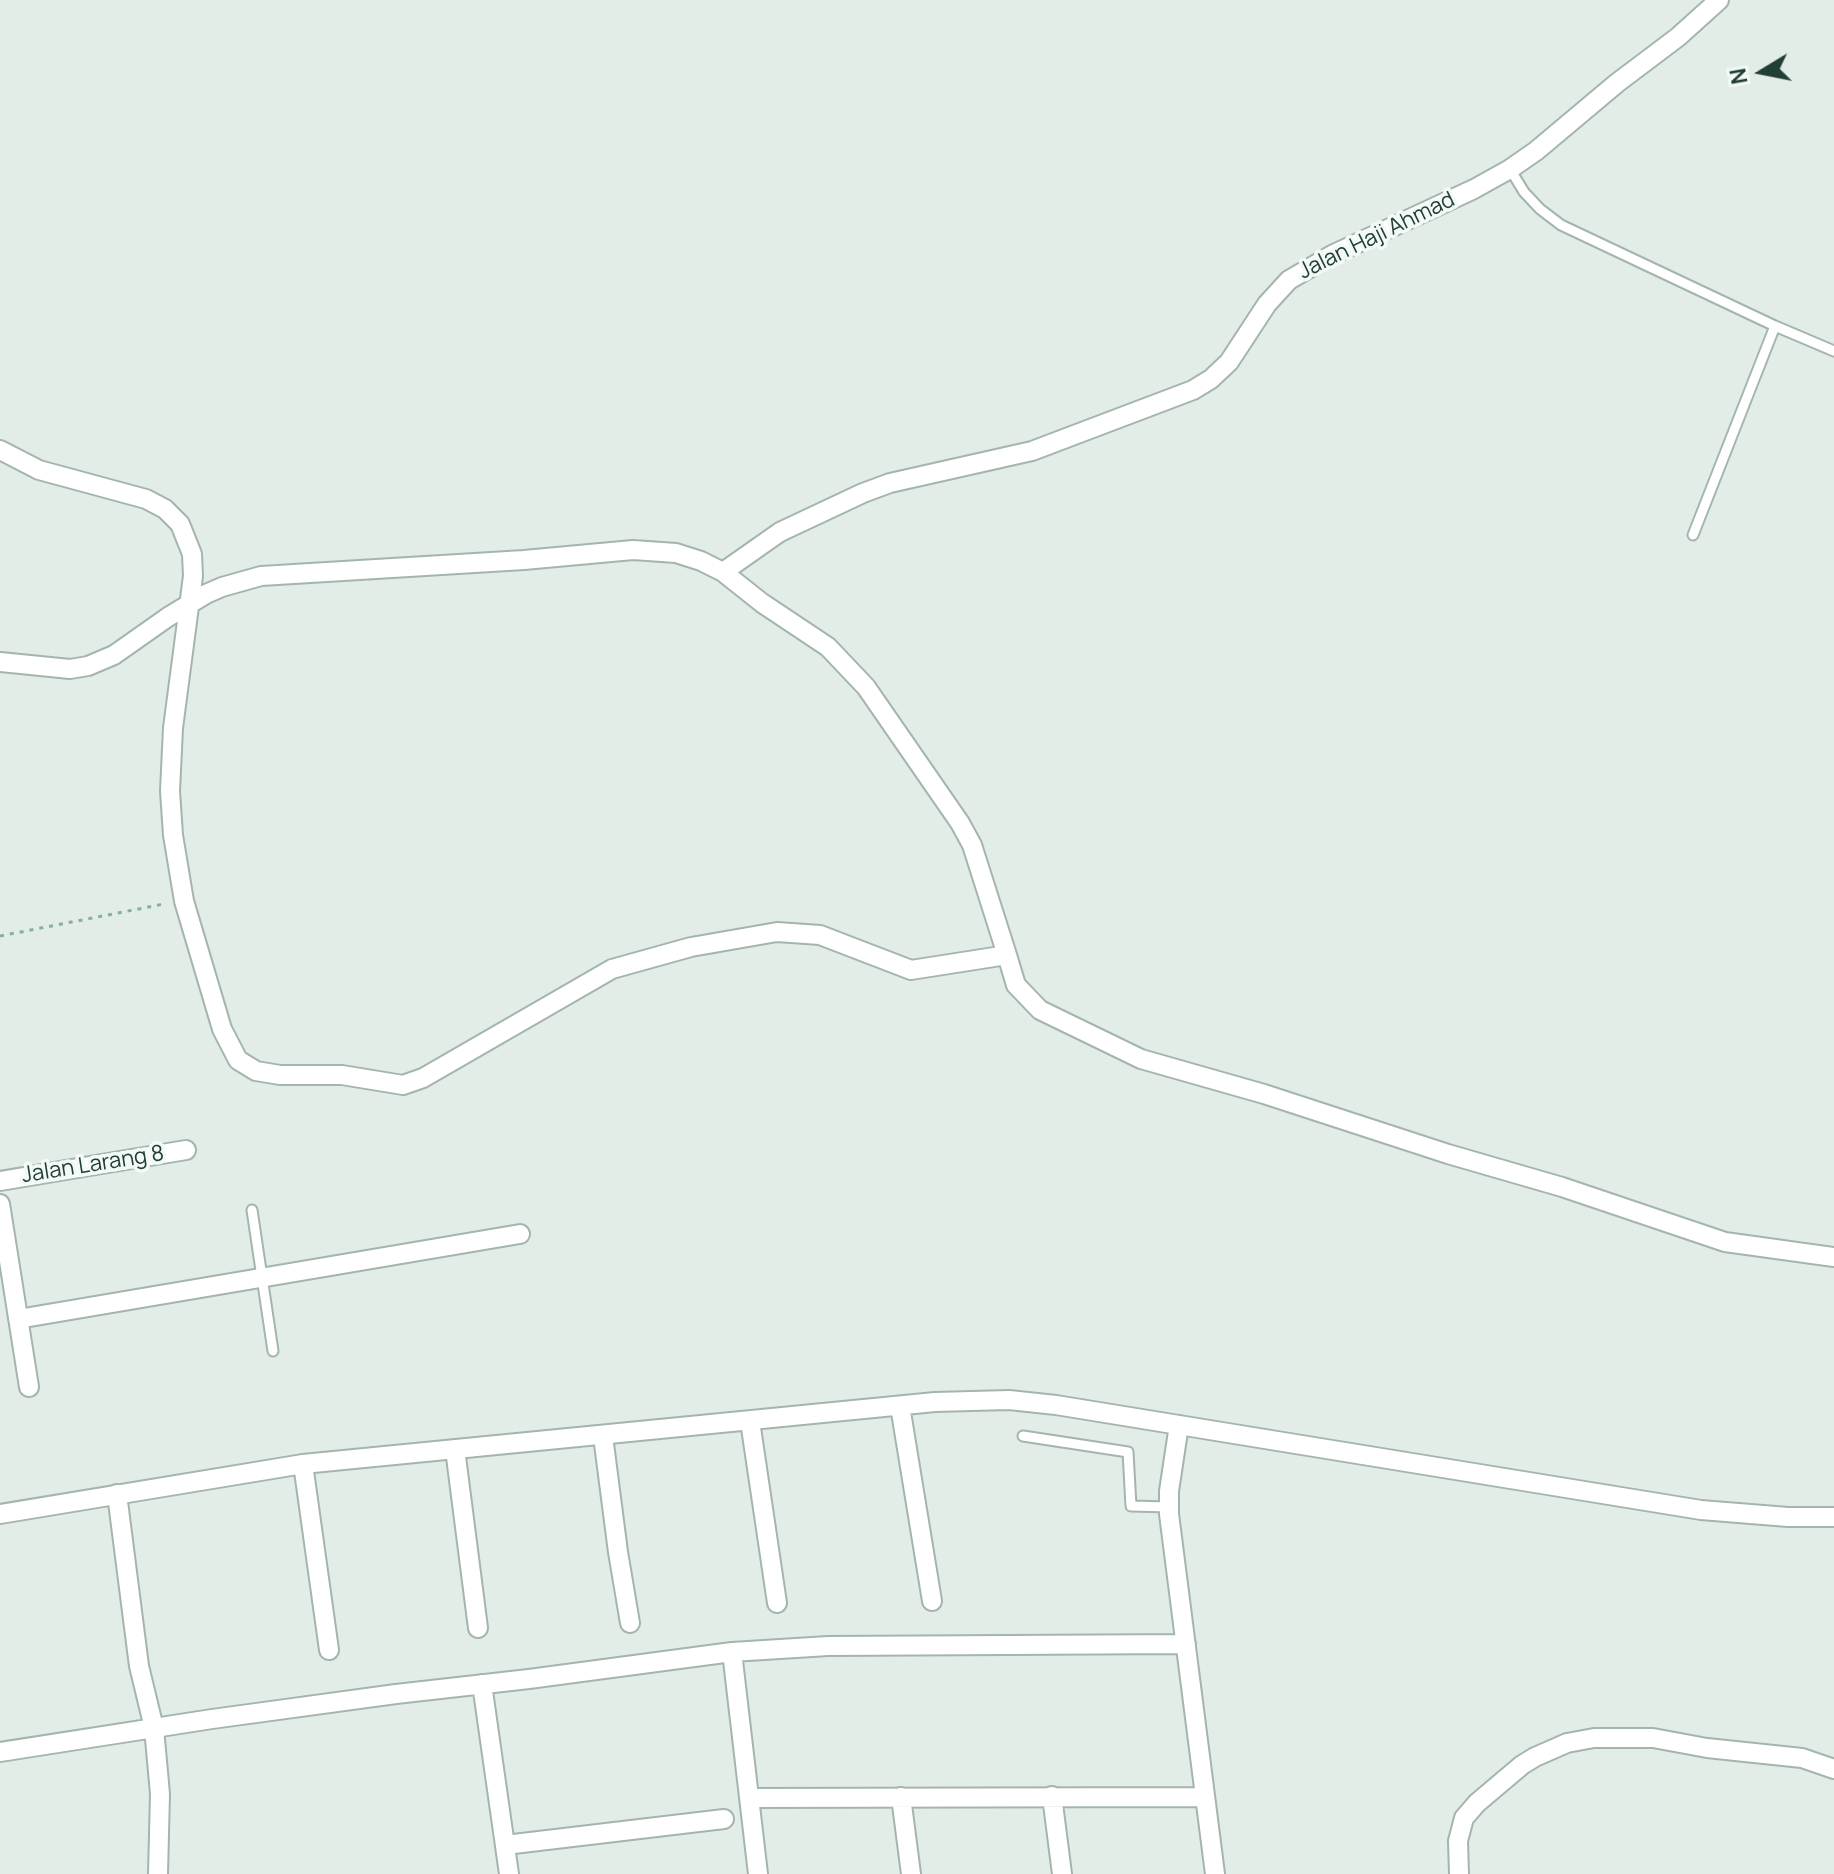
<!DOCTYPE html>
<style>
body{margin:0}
#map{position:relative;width:1834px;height:1874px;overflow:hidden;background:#e2ede7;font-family:Manrope,sans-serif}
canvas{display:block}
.north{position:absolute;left:1722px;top:32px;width:80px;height:80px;-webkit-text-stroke:6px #f3f9f6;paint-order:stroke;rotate:260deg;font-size:22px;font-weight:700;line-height:32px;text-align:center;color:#213f34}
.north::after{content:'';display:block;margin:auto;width:28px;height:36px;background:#213f34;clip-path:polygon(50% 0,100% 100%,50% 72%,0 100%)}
</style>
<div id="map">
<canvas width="1834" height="1874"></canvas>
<div class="north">N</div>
</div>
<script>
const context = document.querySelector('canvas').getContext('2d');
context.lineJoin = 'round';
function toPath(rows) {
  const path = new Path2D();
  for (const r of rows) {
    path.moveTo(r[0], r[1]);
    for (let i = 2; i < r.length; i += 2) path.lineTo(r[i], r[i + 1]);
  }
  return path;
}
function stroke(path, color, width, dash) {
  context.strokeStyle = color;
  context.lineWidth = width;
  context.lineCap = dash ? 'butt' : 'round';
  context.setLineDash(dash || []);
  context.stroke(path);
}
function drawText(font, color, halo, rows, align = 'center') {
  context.font = font + ' Manrope,sans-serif';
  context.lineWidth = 7;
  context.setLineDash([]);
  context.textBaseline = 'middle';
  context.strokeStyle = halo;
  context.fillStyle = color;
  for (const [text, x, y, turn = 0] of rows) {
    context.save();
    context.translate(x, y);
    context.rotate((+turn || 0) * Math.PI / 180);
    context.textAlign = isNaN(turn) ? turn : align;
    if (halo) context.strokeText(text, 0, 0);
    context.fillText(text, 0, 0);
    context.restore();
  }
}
const lane = toPath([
 [1510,169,1524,192,1540,209,1561,225,1775,326,1834,351],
 [1693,535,1775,326],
 [252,1210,273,1351],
 [1023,1436,1128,1452,1131,1506,1169,1507]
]);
const street = toPath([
 [0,450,39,470,146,499,165,509,180,524,192,554,193,576,173,728,170,791,173,835,184,901,222,1029,238,1060,256,1071,280,1075,342,1075,403,1085,423,1078,612,969,691,947,777,932,820,935,911,970,1007,955,1016,985,1040,1010,1141,1059,1264,1094,1448,1154,1562,1187,1725,1242,1834,1257],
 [723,572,780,532,863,493,890,483,1032,451,1193,390,1211,379,1229,362,1267,304,1289,280,1332,255,1474,189,1510,169,1536,151,1617,83,1678,37,1719,0],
 [0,662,70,669,88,666,114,655,168,617,206,594,222,587,261,576,524,560,633,550,676,553,701,561,723,572,762,603,828,647,866,687,960,823,972,845,1007,955],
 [0,1181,186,1150],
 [0,1204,29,1387],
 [18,1319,520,1234],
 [900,1406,932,1601],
 [750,1421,777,1603],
 [1179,1425,1169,1491,1169,1514,1215,1874],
 [603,1436,618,1552,630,1623],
 [455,1449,478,1628],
 [303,1464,329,1650],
 [117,1494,139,1666,154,1728,160,1794,158,1874],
 [0,1514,303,1464,935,1402,1009,1400,1056,1405,1701,1510,1788,1517,1834,1517],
 [732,1652,758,1874],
 [482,1684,509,1874],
 [0,1752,212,1719,396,1694,529,1679,732,1652,828,1646,1186,1644],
 [1052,1796,1062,1874],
 [901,1797,911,1874],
 [749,1798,1205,1797],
 [505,1845,724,1819],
 [1459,1874,1458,1841,1464,1818,1477,1803,1522,1765,1535,1757,1567,1743,1594,1738,1653,1738,1707,1748,1802,1758,1834,1769]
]);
stroke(lane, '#a4b5ae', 13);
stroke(street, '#a4b5ae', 22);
stroke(toPath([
 [0,936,164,904]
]), '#81b29e', 3, [4, 6]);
stroke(lane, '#fff', 9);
stroke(street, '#fff', 18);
drawText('22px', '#213f34', '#f3f9f6', [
 ["Jalan Haji Ahmad",1377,236,-26],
 ["Jalan Larang 8",93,1165,-9]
]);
</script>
